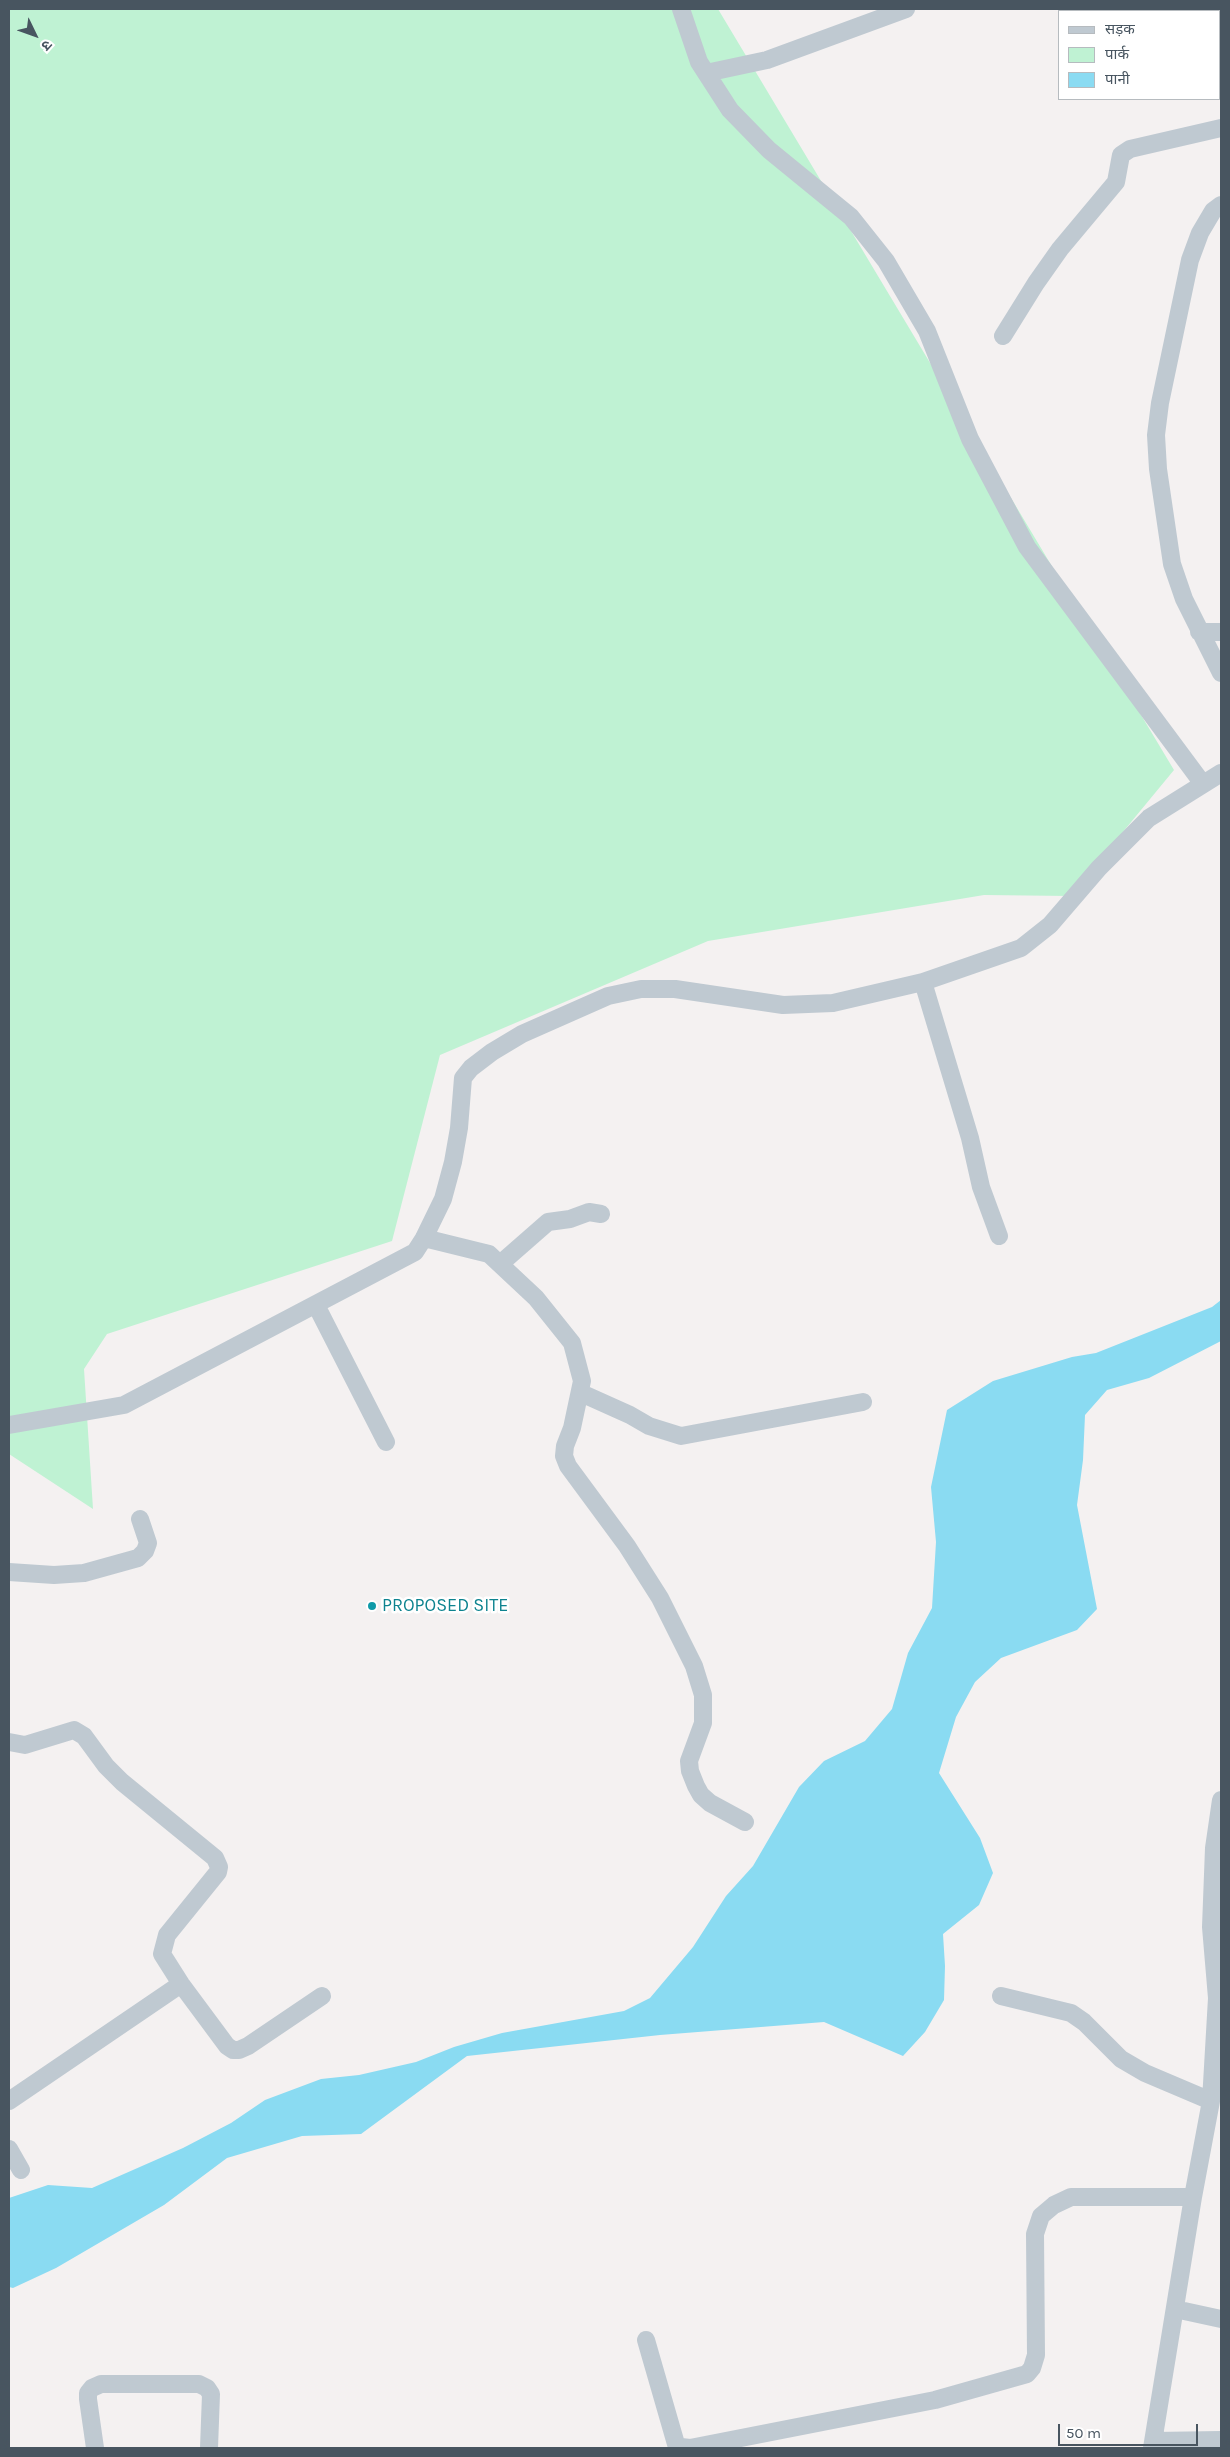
<!DOCTYPE html>
<meta charset="utf-8">
<style>
body{margin:0}
#map{position:relative;width:1230px;height:2457px;overflow:hidden;background:#f4f1f1;font-family:Karla,"Noto Sans Devanagari",sans-serif}
canvas{display:block}
.frame{position:absolute;inset:0;border:10px solid #485560;pointer-events:none}
.legend{position:absolute;left:1058px;top:10px;width:162px;height:90px;box-sizing:border-box;background:#fff;border:1px solid #b6bbbf;margin:0;padding:6px 9px;list-style:none;font-size:15px;color:#485560}
.legend li{display:flex;align-items:center;gap:10px;height:25px}
.legend b{width:25px;border:1px solid #b6bbbf}
.north{position:absolute;left:10px;top:10px;width:50px;height:50px;-webkit-text-stroke:4px #fff;paint-order:stroke;rotate:132deg;font-size:14px;font-weight:700;line-height:20px;text-align:center;color:#485560}
.north::after{content:'';display:block;margin:auto;width:18px;height:22px;background:#485560;clip-path:polygon(50% 0,100% 100%,50% 72%,0 100%)}
.scale{position:absolute;left:1058px;top:2424px;width:140px;height:22px;box-sizing:border-box;border:2px solid #485560;border-top:0;padding-left:6px;font-size:15px;line-height:18px;white-space:nowrap;color:#485560;-webkit-text-stroke:4px #fff;paint-order:stroke}
</style>
<div id="map">
<canvas width="1230" height="2457"></canvas>
<div class="frame"></div>
<ul class="legend">
<li><b style="height:6px;background:#bfc9d1"></b>सड़क</li>
<li><b style="height:14px;background:#bff2d3"></b>पार्क</li>
<li><b style="height:14px;background:#8adbf2"></b>पानी</li>
</ul>
<div class="north">उ</div>
<div class="scale">50 m</div>
</div>
<script>
const context = document.querySelector('canvas').getContext('2d');
context.lineJoin = 'round';
function fillPath(path, color) {
  context.fillStyle = color;
  context.fill(path, 'evenodd');
}
function toPath(rows) {
  const path = new Path2D();
  for (const r of rows) {
    path.moveTo(r[0], r[1]);
    for (let i = 2; i < r.length; i += 2) path.lineTo(r[i], r[i + 1]);
  }
  return path;
}
function stroke(path, color, width, dash) {
  context.strokeStyle = color;
  context.lineWidth = width;
  context.lineCap = dash ? 'butt' : 'round';
  context.setLineDash(dash || []);
  context.stroke(path);
}
function drawText(font, color, halo, rows, align = 'center') {
  context.font = font + ' Karla,sans-serif';
  context.lineWidth = 5;
  context.setLineDash([]);
  context.textBaseline = 'middle';
  context.strokeStyle = halo;
  context.fillStyle = color;
  for (const [text, x, y, turn = 0] of rows) {
    context.save();
    context.translate(x, y);
    context.rotate((+turn || 0) * Math.PI / 180);
    context.textAlign = isNaN(turn) ? turn : align;
    if (halo) context.strokeText(text, 0, 0);
    context.fillText(text, 0, 0);
    context.restore();
  }
}
fillPath(toPath([
 [9,9,718,9,1174,770,1070,896,984,895,708,941,440,1055,392,1241,107,1334,84,1369,93,1509,9,1454]
]), '#bff2d3');
fillPath(toPath([
 [1221,1300,1221,1341,1149,1378,1107,1390,1085,1415,1083,1460,1077,1505,1097,1609,1077,1630,1001,1658,975,1682,956,1717,939,1773,980,1838,993,1873,979,1905,943,1934,945,1966,944,2000,925,2032,903,2056,824,2022,660,2035,467,2056,361,2134,302,2136,227,2158,164,2205,56,2268,13,2288,9,2287,9,2198,48,2185,92,2188,183,2148,231,2123,265,2100,321,2079,359,2075,416,2062,454,2047,502,2033,624,2011,650,1998,693,1947,726,1896,753,1866,799,1787,824,1761,865,1741,892,1709,908,1653,932,1608,936,1542,931,1487,947,1410,993,1381,1072,1357,1096,1353,1212,1307]
]), '#8adbf2');
stroke(toPath([
 [681,9,699,62,730,110,769,150,851,217,886,261,927,331,970,439,1027,547,1203,784],
 [1162,9,1163,11],
 [706,73,767,60,906,9],
 [1219,74,1221,75],
 [1221,205,1213,211,1200,233,1190,260,1160,403,1156,435,1158,469,1172,564,1184,599,1221,673],
 [1003,336,1036,283,1060,249,1116,182,1121,155,1130,149,1221,128],
 [1199,632,1221,632],
 [923,982,970,1138,981,1187,999,1236],
 [424,1238,489,1254,536,1298,572,1343,582,1381,572,1428,565,1446,564,1456,568,1466,627,1546,660,1598,694,1666,703,1695,703,1723,689,1761,690,1771,696,1786,701,1795,710,1803,745,1822],
 [500,1264,548,1222,570,1219,589,1212,601,1214],
 [316,1305,386,1442],
 [581,1393,630,1415,649,1426,681,1436,863,1402],
 [9,1425,124,1405,415,1252,424,1238,443,1199,453,1162,459,1128,463,1078,471,1068,492,1052,522,1034,608,996,641,989,675,989,783,1005,833,1003,923,982,1021,948,1050,925,1099,868,1149,818,1221,773],
 [9,1572,54,1575,84,1573,138,1558,145,1551,148,1543,140,1519],
 [9,1742,25,1745,74,1730,84,1736,106,1766,122,1782,215,1858,219,1867,218,1872,167,1935,162,1954,181,1984,227,2046,233,2050,239,2050,248,2046,322,1996],
 [1001,1996,1071,2013,1084,2022,1121,2059,1145,2073,1211,2101],
 [9,2101,181,1984],
 [9,2149,21,2170],
 [1175,2309,1221,2319],
 [646,2340,676,2444,681,2447,690,2448],
 [1154,2441,1221,2440],
 [95,2448,88,2399,88,2393,92,2388,101,2384,199,2384,207,2388,211,2394,209,2448],
 [690,2448,935,2400,1027,2374,1032,2368,1036,2355,1035,2234,1041,2216,1054,2205,1071,2197,1193,2197],
 [1152,2448,1193,2197,1211,2101,1217,1998,1211,1927,1214,1848,1221,1800]
]), '#bfc9d1', 18);
for (const [x, y, r, color] of [
 [372,1606,5,"#0f9aa8"]
]) {
  const dot = new Path2D();
  dot.arc(x, y, r, 0, 2 * Math.PI);
  context.fillStyle = color;
  context.fill(dot);
  stroke(dot, '#fff', 2);
}
drawText('18px', '#0d838f', '#fff', [
 ["PROPOSED SITE",382,1606]
], 'left');
</script>
